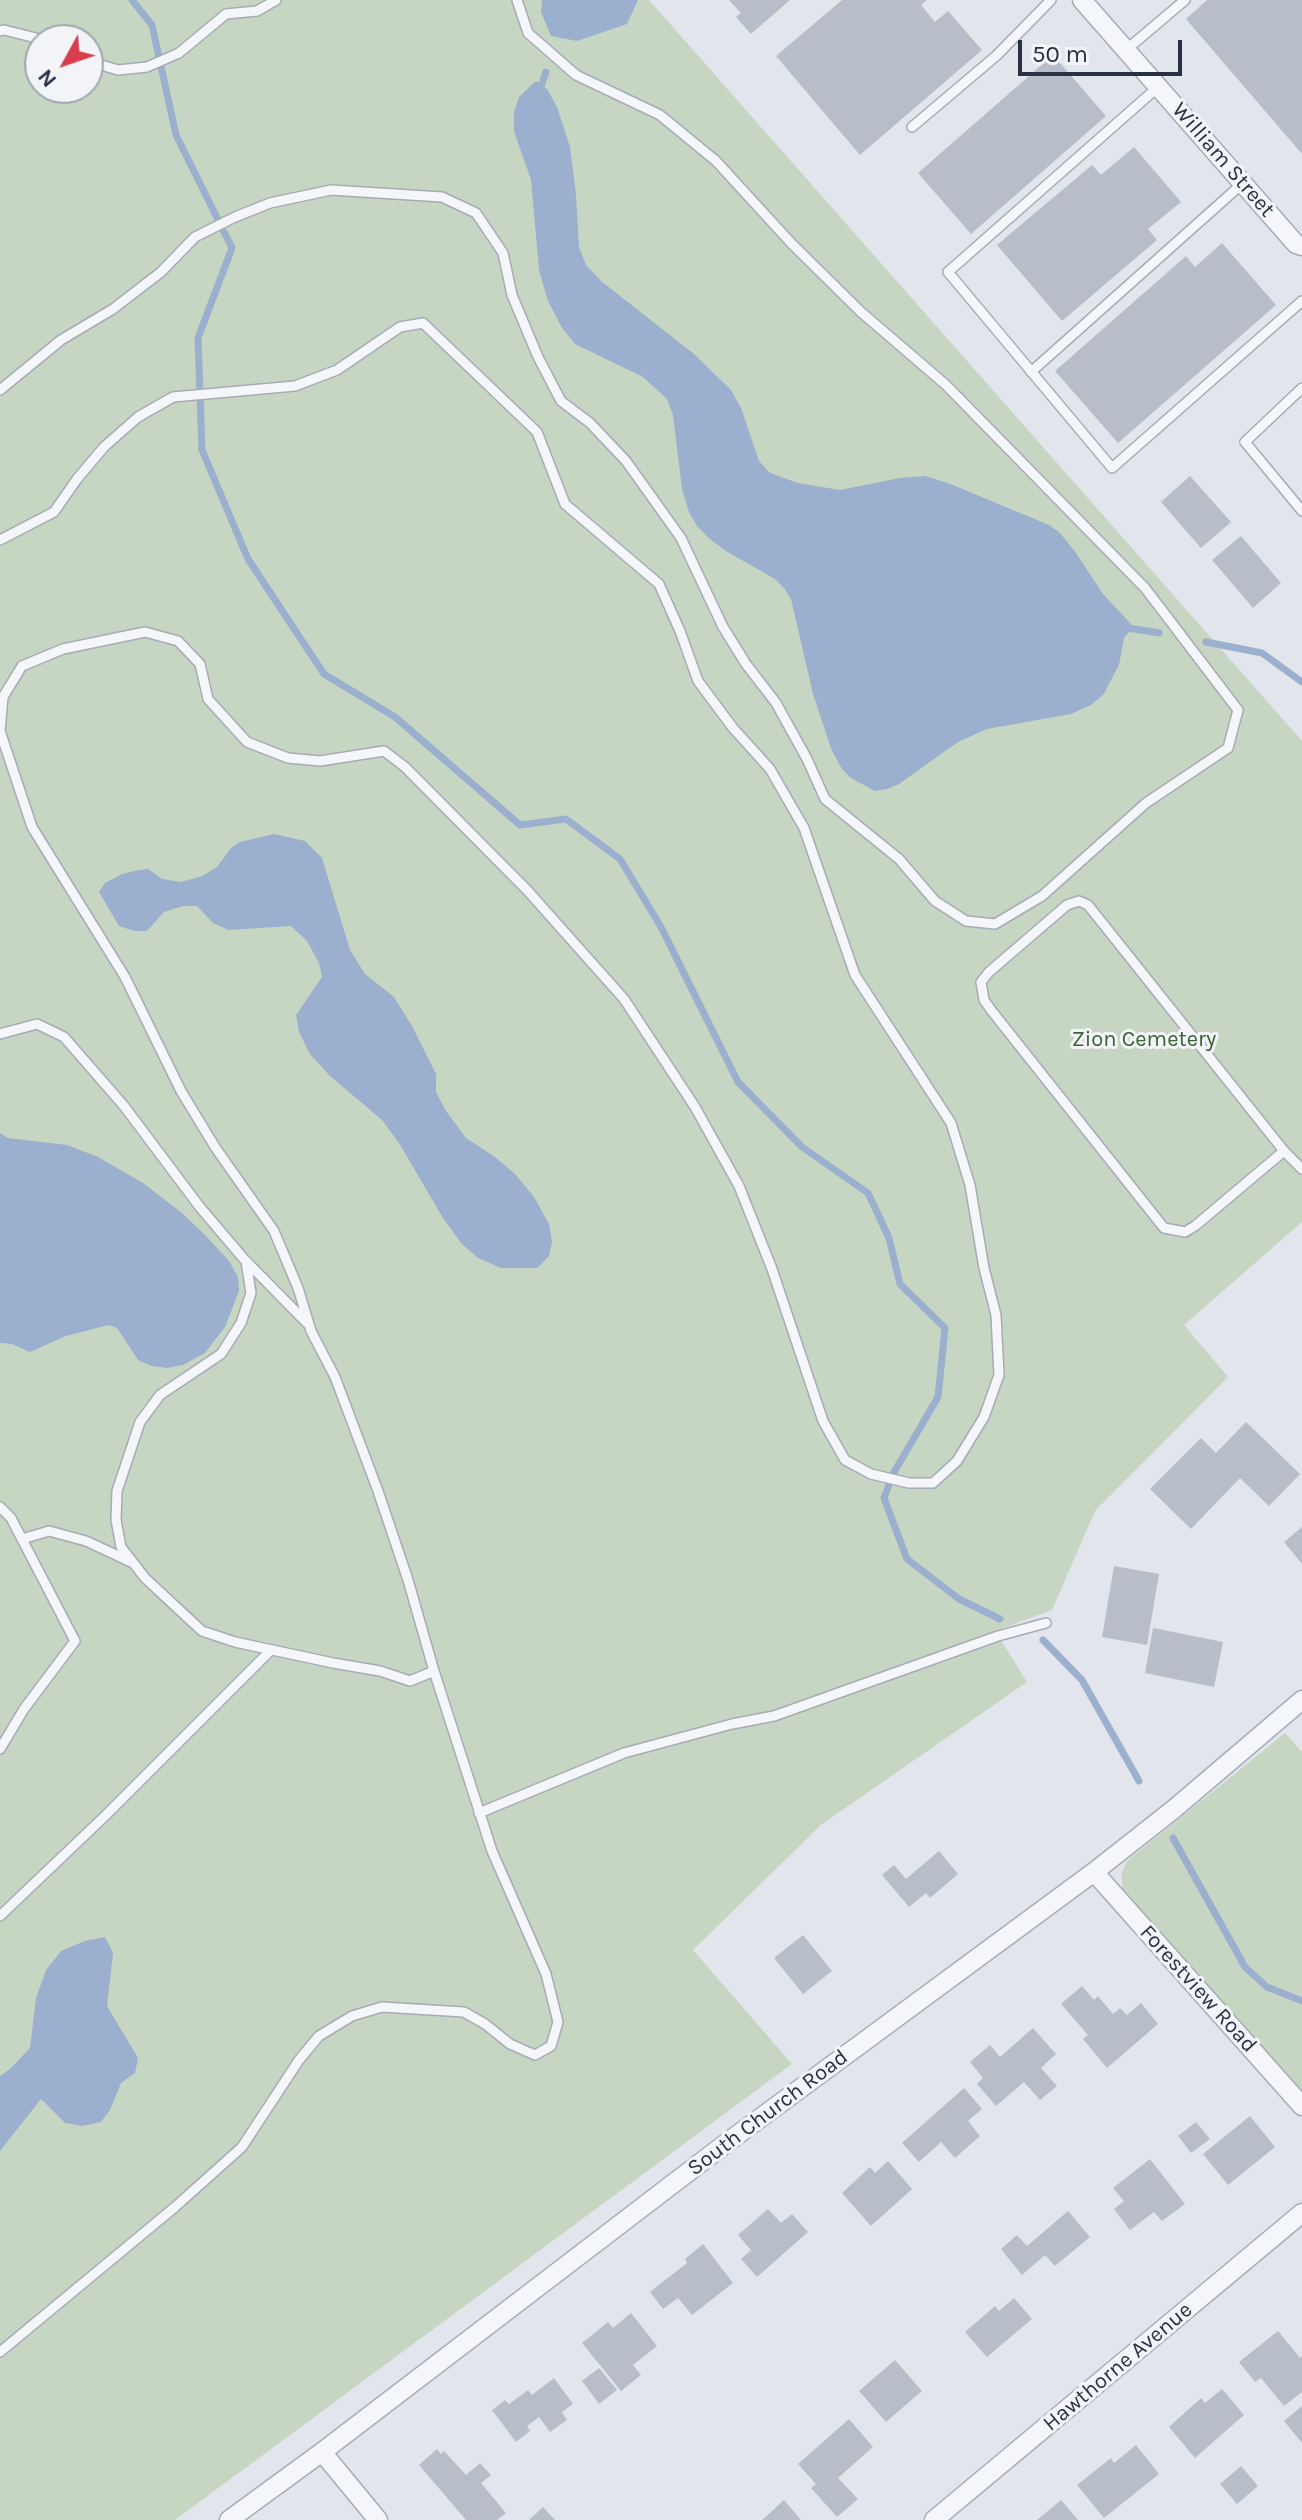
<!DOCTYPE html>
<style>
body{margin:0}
#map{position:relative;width:1302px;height:2520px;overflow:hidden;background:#e2e5eb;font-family:Karla,sans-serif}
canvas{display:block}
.north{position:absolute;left:24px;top:24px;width:80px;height:80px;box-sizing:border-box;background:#f2f4f8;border:2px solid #a1a6b0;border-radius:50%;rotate:230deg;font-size:22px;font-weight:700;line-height:32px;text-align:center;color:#283144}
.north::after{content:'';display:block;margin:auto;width:28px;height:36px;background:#d83e4e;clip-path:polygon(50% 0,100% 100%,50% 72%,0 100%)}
.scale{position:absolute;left:1018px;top:40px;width:164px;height:36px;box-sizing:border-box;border:4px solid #283144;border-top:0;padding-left:10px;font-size:24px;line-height:28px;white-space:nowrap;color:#283144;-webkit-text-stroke:6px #f2f4f8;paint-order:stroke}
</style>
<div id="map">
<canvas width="1302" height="2520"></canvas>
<div class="north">N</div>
<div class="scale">50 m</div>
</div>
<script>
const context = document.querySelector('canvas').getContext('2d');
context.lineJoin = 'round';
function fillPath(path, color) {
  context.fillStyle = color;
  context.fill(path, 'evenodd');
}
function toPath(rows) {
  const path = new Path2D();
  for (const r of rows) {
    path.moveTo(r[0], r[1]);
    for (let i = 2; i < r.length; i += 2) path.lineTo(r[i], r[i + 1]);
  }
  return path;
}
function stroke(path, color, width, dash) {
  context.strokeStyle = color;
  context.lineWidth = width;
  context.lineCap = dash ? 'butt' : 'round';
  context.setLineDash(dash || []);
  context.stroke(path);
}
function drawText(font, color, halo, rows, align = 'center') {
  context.font = font + ' Karla,sans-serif';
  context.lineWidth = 6;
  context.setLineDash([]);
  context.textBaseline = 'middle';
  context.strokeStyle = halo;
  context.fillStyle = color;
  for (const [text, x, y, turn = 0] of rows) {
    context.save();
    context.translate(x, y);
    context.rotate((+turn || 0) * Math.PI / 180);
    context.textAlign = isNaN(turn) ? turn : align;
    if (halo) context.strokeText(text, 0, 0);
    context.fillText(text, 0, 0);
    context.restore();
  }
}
fillPath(toPath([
 [0,0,649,0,1302,741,1302,1222,1184,1325,1228,1377,1095,1511,1052,1610,995,1631,1027,1682,822,1824,693,1950,792,2064,175,2520,0,2520],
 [40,40,88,40,88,88,40,88],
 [1285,1733,1302,1752,1302,2096,1131,1904,1123,1889,1121,1875,1127,1861]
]), '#c6d6c2');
fillPath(toPath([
 [542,0,638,0,627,24,577,41,551,36,541,12],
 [536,81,547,89,557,107,570,147,576,194,579,247,586,265,601,281,694,354,731,390,741,408,759,461,770,473,798,483,840,490,900,478,925,476,948,483,1049,525,1060,533,1076,553,1103,594,1131,624,1129,632,1124,638,1119,665,1103,695,1091,705,1071,714,987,729,958,742,899,784,887,789,875,791,851,778,842,769,832,751,813,694,791,599,784,588,775,579,726,551,710,539,697,526,689,512,682,489,673,415,667,399,643,377,575,344,562,328,548,301,539,270,531,180,514,131,514,112,519,97],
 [274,834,305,841,322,858,350,950,365,974,394,997,412,1026,436,1074,436,1092,446,1111,466,1138,495,1157,515,1174,534,1197,549,1224,552,1242,549,1256,537,1268,501,1268,478,1258,461,1243,443,1218,399,1143,382,1120,329,1075,310,1054,299,1032,296,1015,322,977,319,963,307,941,291,926,228,930,213,923,197,906,183,906,164,912,147,931,134,931,119,926,99,892,105,883,122,874,139,870,148,869,162,879,181,882,202,876,217,867,231,848,240,842],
 [0,1133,8,1138,67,1145,98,1157,143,1183,182,1213,206,1236,229,1261,238,1277,239,1291,225,1327,205,1353,183,1365,167,1368,152,1366,138,1360,117,1328,109,1325,66,1336,30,1352,12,1344,0,1343],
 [105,1937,113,1953,107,2006,138,2058,135,2073,121,2083,110,2110,101,2122,82,2126,65,2123,41,2099,0,2151,0,2076,11,2068,30,2048,36,1998,46,1970,61,1951,85,1941]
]), '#9ab0ce');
stroke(toPath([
 [132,0,152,25,176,135,232,248,198,338,202,450,248,559,324,674,395,717,520,825,566,819,620,859,661,927,738,1082,802,1147,868,1193,889,1238,900,1284,945,1328,938,1397,893,1474,884,1498,907,1559,959,1599,1000,1619],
 [539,92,546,72],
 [1122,627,1159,633],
 [1206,642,1262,653,1302,682],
 [1043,1640,1082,1680,1139,1781],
 [1173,1838,1245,1967,1267,1987,1302,2001]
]), '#9ab0ce', 7);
fillPath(toPath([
 [729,0,790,0,751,34,736,17,741,13],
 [842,0,927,0,921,5,935,22,948,11,982,50,860,155,776,56],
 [1207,0,1302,0,1302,154,1186,19],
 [1053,55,1106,116,971,234,918,173],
 [1134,147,1181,202,1148,229,1157,240,1062,321,997,245,1092,165,1101,175],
 [1222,243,1276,305,1118,443,1055,371,1186,256,1195,267],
 [1190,476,1231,522,1201,548,1161,502],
 [1241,536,1281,583,1253,608,1212,560],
 [1246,1422,1300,1474,1269,1506,1240,1478,1191,1529,1150,1489,1201,1438,1216,1453],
 [1302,1527,1302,1564,1284,1542],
 [1114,1566,1159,1574,1147,1645,1102,1637],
 [1153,1628,1223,1642,1214,1687,1145,1673],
 [939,1851,958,1874,930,1898,926,1893,909,1907,882,1875,894,1865,906,1879],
 [803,1935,832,1971,803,1994,774,1958],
 [1082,1986,1094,2000,1098,1996,1113,2014,1120,2008,1127,2015,1141,2003,1158,2024,1107,2068,1083,2039,1088,2035,1061,2004],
 [1033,2028,1056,2054,1041,2068,1057,2086,1040,2100,1024,2082,996,2106,977,2084,983,2078,970,2062,990,2045,1000,2057],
 [964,2088,982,2109,968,2121,980,2136,955,2158,941,2142,919,2162,902,2143],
 [1250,2116,1275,2147,1228,2185,1203,2154],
 [1196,2122,1210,2139,1191,2153,1178,2136],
 [1150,2159,1185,2204,1162,2221,1154,2212,1130,2230,1114,2209,1124,2201,1113,2188],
 [888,2161,912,2189,871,2226,842,2193,870,2167,875,2173],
 [768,2209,781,2223,792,2214,808,2232,757,2277,741,2259,751,2250,738,2235],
 [1068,2211,1090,2237,1055,2266,1045,2255,1022,2275,1001,2249,1017,2235,1027,2246],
 [703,2244,733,2283,692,2315,678,2298,663,2309,650,2292,687,2263,685,2259],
 [1014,2298,1032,2319,987,2357,965,2332,995,2306,999,2311],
 [631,2313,657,2346,633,2365,641,2375,621,2391,582,2343,608,2322,613,2328],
 [1278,2331,1300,2358,1302,2356,1302,2392,1284,2406,1261,2378,1255,2382,1239,2362],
 [895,2360,922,2391,886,2422,859,2391],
 [599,2368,617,2390,599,2404,582,2381],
 [554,2378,573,2404,562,2412,567,2420,550,2432,539,2417,527,2426,530,2431,516,2442,492,2410,505,2400,509,2404,528,2390,532,2395],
 [1222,2389,1244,2415,1195,2458,1169,2427,1201,2398,1205,2403],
 [1302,2406,1302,2443,1284,2421],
 [849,2419,873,2447,838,2478,858,2499,837,2517,811,2488,816,2484,798,2464],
 [1136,2445,1159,2474,1104,2518,1077,2485,1111,2458,1114,2463],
 [437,2449,441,2454,444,2451,466,2475,480,2463,491,2475,481,2483,506,2513,497,2520,466,2520,419,2465],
 [1241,2466,1258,2486,1237,2504,1220,2484],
 [784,2500,801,2520,762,2520],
 [1061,2500,1078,2520,1037,2520],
 [543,2507,555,2520,529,2520]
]), '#b8bec9');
const service = toPath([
 [0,31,4,30,44,40],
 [1126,50,1185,0],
 [88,61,118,70,147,67,179,53,226,14,257,11,276,0],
 [1158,87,948,272,1112,468,1302,301],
 [912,127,996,56,1051,0],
 [1031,372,1243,183],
 [1302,388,1245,442,1302,511],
 [0,390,61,340,113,309,161,272,195,237,235,217,270,203,331,190,442,197,476,213,503,253,512,295,538,357,561,401,590,423,626,461,681,538,723,627,746,664,776,703,807,759,825,799,899,859,935,901,966,921,995,924,1042,896,1146,803,1228,748,1238,710,1145,588,946,385,861,312,792,244,716,161,660,115,576,75,528,33,517,0],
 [0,540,54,512,77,479,104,447,138,417,173,397,295,386,337,370,400,327,423,323,537,432,565,504,659,584,680,631,698,681,733,728,770,769,804,828,855,975,951,1123,970,1185,984,1268,996,1315,999,1375,984,1417,957,1461,933,1483,909,1483,871,1474,845,1460,823,1421,772,1269,739,1186,695,1107,624,999,527,890,405,767,384,751,320,761,288,758,247,742,208,699,200,664,178,641,145,632,63,649,22,666,3,697,0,731,32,827,125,977,181,1091,215,1147,274,1231,298,1288,311,1331,335,1377,378,1491,408,1580,434,1671,492,1851,546,1974,558,2022,551,2046,535,2055,510,2044,485,2024,464,2012,382,2007,352,2016,319,2036,299,2060,242,2147,175,2207,0,2352],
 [0,1034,37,1024,64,1037,124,1106,199,1206,243,1258,307,1323],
 [1284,1151,1195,1226,1185,1232,1164,1228,991,1010,984,1000,981,982,989,972,1067,905,1079,901,1088,905,1284,1151,1302,1169],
 [246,1261,251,1293,241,1323,221,1354,160,1395,140,1422,117,1491,116,1520,121,1547,145,1578,202,1631,235,1642,333,1663,380,1671,410,1681,434,1671],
 [0,1507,11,1518,75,1641,24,1709,0,1749],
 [22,1539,49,1531,86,1541,131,1562],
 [479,1813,624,1753,732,1724,774,1716,998,1636,1046,1623],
 [0,1916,106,1815,271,1650]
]);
const minor = toPath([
 [1082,0,1296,244,1302,246],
 [1094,1872,1302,2106],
 [322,2452,378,2520],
 [229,2520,322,2452,725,2144,1094,1872,1174,1809,1302,1700],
 [934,2520,1302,2213]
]);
stroke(service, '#a6abb6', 12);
stroke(minor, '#a6abb6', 21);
stroke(service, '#f5f6f9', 9);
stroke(minor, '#f5f6f9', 18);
drawText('22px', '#283144', '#f2f4f8', [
 ["William Street",1223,160,49],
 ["Forestview Road",1198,1989,48],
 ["South Church Road",768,2113,-37],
 ["Hawthorne Avenue",1118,2367,-40]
]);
drawText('22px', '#3b6134', '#f2f4f8', [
 ["Zion Cemetery",1144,1040]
]);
</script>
